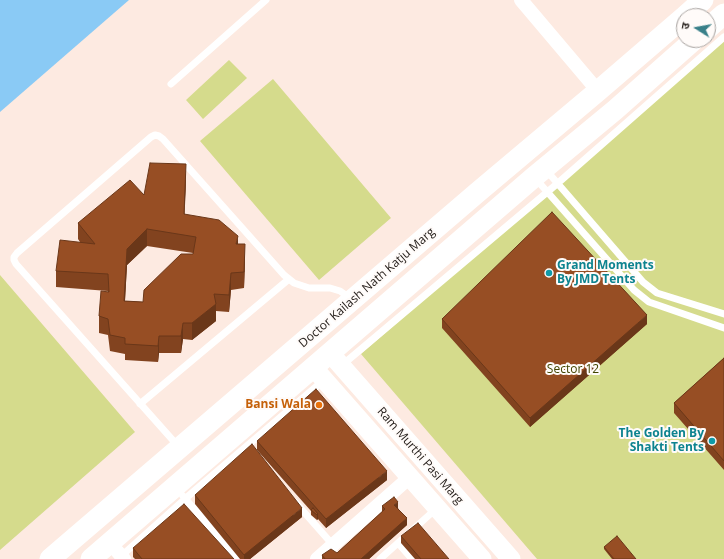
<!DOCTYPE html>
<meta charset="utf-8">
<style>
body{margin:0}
#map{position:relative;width:724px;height:559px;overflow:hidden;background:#fdeae1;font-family:"Open Sans","Noto Sans Devanagari",sans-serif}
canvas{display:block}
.north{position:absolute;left:676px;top:8px;width:40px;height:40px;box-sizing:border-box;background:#fffbf9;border:1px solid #a9a4a1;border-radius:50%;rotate:281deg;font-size:11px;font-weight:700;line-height:16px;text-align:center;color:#27211d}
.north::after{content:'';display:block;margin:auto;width:14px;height:18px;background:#398089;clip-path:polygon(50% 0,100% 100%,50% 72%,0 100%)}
</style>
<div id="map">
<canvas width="724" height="559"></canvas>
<div class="north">उ</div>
</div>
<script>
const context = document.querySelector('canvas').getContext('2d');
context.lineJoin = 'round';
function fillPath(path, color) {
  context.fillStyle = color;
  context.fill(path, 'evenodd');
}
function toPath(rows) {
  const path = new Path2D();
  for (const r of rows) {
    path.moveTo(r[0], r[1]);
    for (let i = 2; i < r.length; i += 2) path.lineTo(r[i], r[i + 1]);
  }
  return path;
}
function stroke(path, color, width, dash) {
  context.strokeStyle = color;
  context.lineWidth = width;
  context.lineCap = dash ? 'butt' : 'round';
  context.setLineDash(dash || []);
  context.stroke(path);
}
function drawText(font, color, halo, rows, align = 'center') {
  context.font = font + ' "Open Sans",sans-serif';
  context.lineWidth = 4;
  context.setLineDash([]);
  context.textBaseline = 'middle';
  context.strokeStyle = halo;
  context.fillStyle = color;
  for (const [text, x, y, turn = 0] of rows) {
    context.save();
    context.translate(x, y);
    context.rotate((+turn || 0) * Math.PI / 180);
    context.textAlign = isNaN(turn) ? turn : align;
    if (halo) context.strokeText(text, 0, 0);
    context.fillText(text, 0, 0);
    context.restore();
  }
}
fillPath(toPath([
 [724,39,724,559,537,559,361,354],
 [229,60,247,78,203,119,186,100],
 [273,79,391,218,319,280,200,141],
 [0,275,135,432,0,550]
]), '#d5db8c');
fillPath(toPath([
 [0,0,129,0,0,112]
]), '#8acaf5');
stroke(toPath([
 [171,84,266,0],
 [546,170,643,282,657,293,724,314],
 [535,178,634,290,649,302,724,328],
 [341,366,558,183,724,37],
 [140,404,289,279],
 [178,446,16,264,14,260,14,257,17,253,151,137,155,135,159,136,163,139,284,275,294,283,309,288,330,288,340,291,350,298],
 [183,496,238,559],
 [296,503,333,545],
 [398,543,412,559],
 [119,558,186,498,324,380],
 [380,559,437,508]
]), '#fff', 7);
stroke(toPath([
 [521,0,598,91],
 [110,543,124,559],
 [317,559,410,477]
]), '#fff', 14);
stroke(toPath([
 [330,353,511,559],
 [313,367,482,559]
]), '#fff', 19);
stroke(toPath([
 [685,16,703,0],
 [708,28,724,14],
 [50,559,478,192,598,91,684,17],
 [91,559,534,177,615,110,694,40]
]), '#fff', 21);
fillPath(toPath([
 [186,180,184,214,238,244,245,260,244,288,231,290,229,312,216,311,216,321,192,340,183,339,181,353,159,353,158,362,125,360,125,354,110,351,108,335,99,333,99,316,108,291,56,287,56,271,80,242,78,239,78,223,144,195],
 [147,246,193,253,193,254,143,302,125,301,127,265],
 [442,319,647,324,530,427,442,328],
 [724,358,724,470,674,413,674,403],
 [257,441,387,480,326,528,318,519,317,520,311,515,311,511,257,450],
 [195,495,302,517,250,559,240,559,195,504],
 [382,506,398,508,407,525,369,559,322,559,322,555,337,553,382,512],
 [401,536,449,559,415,559,401,543],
 [604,547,636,559,612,559,604,549],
 [133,548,234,559,135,559,133,557]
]), '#82431f');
fillPath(toPath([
 [186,164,186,180,184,231,184,214],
 [147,229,147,246,127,265,124,317,124,301,127,249],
 [238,236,238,253,236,244],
 [245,244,245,260,244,288,244,272],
 [231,273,231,290,229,312,229,295],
 [216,304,216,321,192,340,192,323],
 [647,315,647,324,530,427,530,418],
 [183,323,183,339,181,353,181,336],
 [159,336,159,353,158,362,158,346],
 [387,471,387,480,326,528,326,519],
 [398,502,398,509,394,505],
 [302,508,302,517,250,559,244,559,244,555],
 [318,514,318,519,317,520,317,515],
 [407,518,407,525,369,559,361,559]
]), '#6a3719');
const building = toPath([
 [150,163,186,164,184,214,219,220,238,236,236,244,245,244,244,272,231,273,229,295,214,294,216,304,192,323,183,323,181,336,159,336,158,346,125,344,125,338,110,335,108,319,99,316,101,291,109,292,108,274,56,271,60,240,95,244,78,223,130,180,144,195,150,163],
 [147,229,196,237,193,254,181,254,144,290,143,302,124,301,127,249,147,229],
 [552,212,647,315,530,418,442,319,552,212],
 [724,358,724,461,674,403,724,358],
 [316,389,387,471,326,519,257,441,316,389],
 [252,444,302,508,244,555,195,495,252,444],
 [394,497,398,502,394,505,407,518,361,559,325,559,322,555,331,549,337,553,385,509,382,506,394,497],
 [184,504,234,559,142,559,133,548,184,504],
 [313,508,318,514,317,515,311,510,313,508],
 [418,523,449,559,421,559,401,536,418,523],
 [617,536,636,559,614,559,604,547,617,536]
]);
fillPath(building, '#974e24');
stroke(building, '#6a3719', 1);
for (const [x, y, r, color] of [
 [549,273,4,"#0f9aa8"],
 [319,405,4,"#e8710a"],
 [712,441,4,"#0f9aa8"]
]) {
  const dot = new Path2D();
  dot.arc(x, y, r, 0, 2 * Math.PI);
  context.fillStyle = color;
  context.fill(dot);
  stroke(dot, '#fffbf9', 1.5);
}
drawText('bold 12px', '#0d838f', '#fffbf9', [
 ["Grand Moments",557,266],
 ["By JMD Tents",557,280],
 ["The Golden By",704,434,"right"],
 ["Shakti Tents",704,448,"right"]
], 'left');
drawText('12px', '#27211d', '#fffbf9', [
 ["Doctor Kailash Nath Katju Marg",367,288,-41],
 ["Ram Murthi Pasi Marg",420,456,49]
]);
drawText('12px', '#424500', '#fffbf9', [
 ["Sector 12",573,370]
]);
drawText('bold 12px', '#c56008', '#fffbf9', [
 ["Bansi Wala",311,405]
], 'right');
</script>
